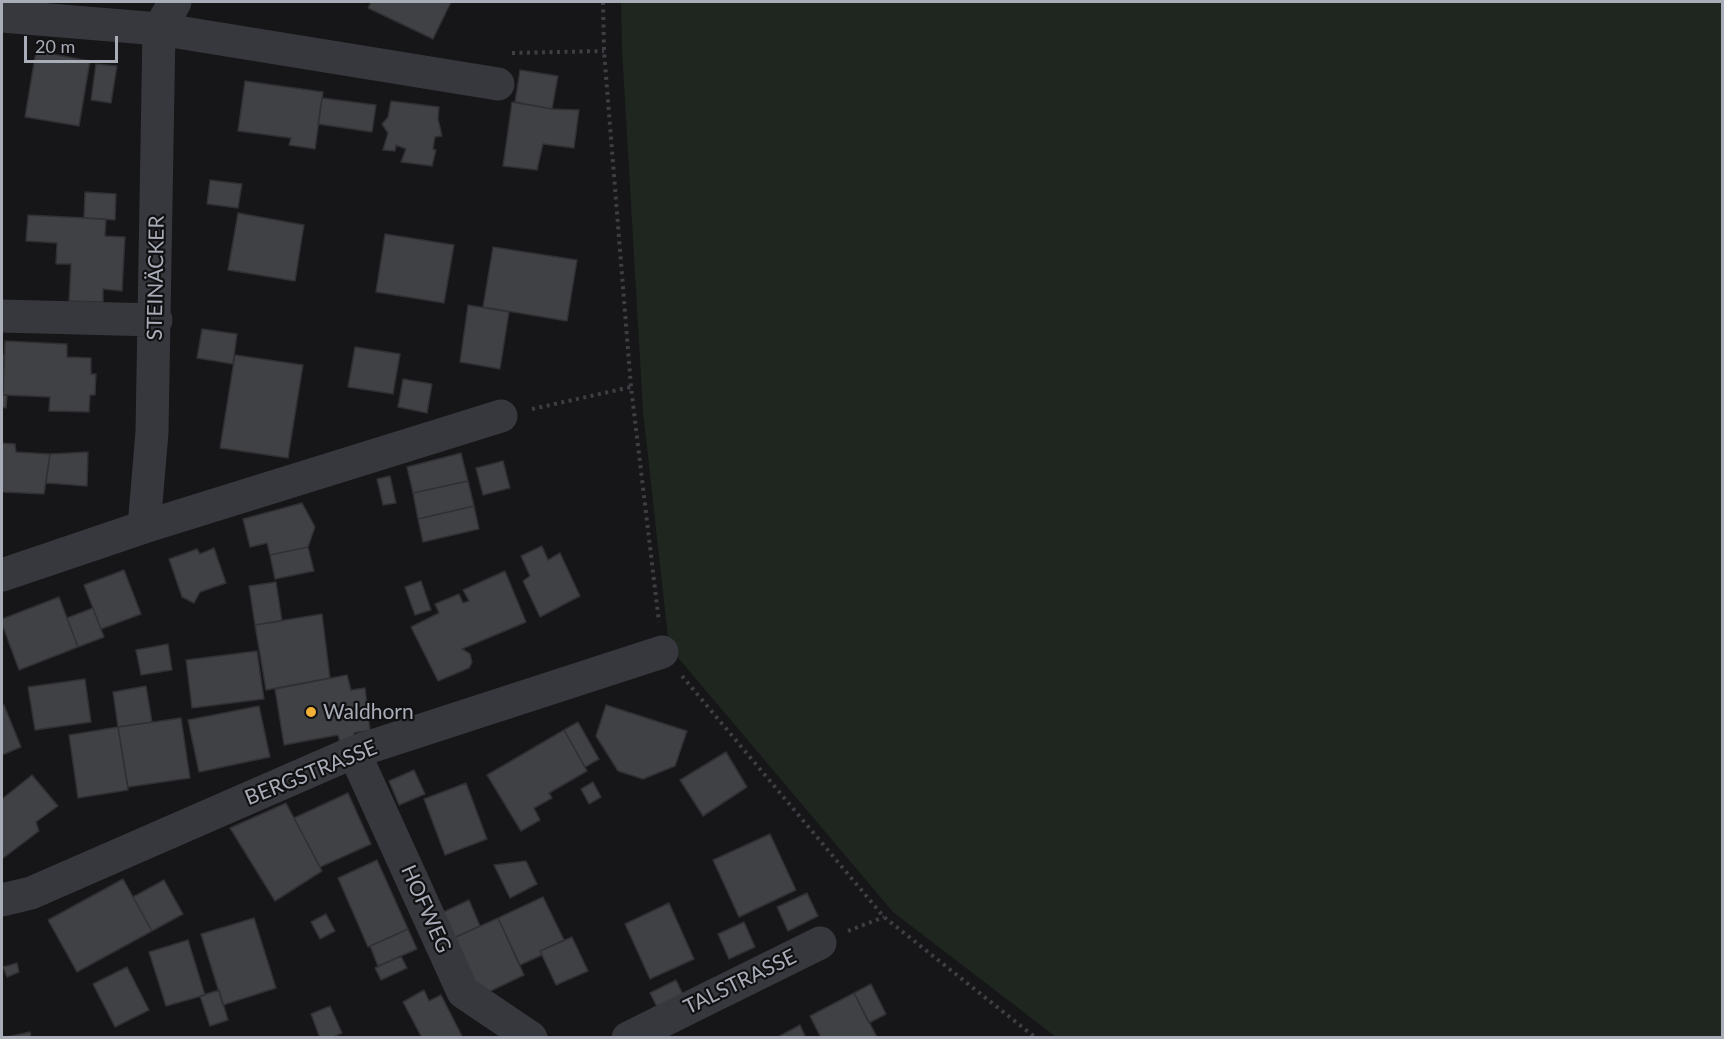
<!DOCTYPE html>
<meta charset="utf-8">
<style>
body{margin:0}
#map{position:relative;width:1724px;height:1039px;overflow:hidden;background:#161618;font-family:Lato,sans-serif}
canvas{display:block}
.frame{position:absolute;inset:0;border:3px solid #a8adb8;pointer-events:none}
.scale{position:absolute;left:24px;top:36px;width:94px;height:27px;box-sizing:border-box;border:3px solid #a8adb8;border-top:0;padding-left:8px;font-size:18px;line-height:21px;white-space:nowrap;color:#a8adb8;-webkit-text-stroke:4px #111113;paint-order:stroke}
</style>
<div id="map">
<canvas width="1724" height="1039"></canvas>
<div class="frame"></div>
<div class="scale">20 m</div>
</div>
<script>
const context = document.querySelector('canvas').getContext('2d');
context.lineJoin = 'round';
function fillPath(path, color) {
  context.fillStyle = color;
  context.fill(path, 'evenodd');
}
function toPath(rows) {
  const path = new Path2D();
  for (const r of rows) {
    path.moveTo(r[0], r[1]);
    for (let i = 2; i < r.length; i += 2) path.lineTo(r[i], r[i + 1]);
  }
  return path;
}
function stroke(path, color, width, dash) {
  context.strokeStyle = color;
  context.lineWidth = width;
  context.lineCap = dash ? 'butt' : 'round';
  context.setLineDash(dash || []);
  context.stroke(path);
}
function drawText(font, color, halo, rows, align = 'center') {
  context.font = font + ' Lato,sans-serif';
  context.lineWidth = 4.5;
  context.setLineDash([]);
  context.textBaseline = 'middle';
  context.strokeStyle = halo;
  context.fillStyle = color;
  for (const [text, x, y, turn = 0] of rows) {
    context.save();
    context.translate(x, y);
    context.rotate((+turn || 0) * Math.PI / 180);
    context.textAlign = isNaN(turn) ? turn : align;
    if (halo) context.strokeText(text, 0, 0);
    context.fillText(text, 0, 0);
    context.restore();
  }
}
fillPath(toPath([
 [621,2,1722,2,1722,1037,1056,1037,893,912,669,647,643,411,622,49]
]), '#1e261f');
const building = toPath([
 [371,2,451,2,433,39,368,8,371,2],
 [36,51,90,61,79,126,25,117,36,51],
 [96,64,117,66,111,103,91,100,96,64],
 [520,70,558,76,552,109,515,102,520,70],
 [245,81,323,92,315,149,289,145,291,138,238,131,245,81],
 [322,98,376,105,372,132,318,124,322,98],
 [391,101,439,107,438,119,442,136,435,137,433,149,436,150,432,166,401,162,406,149,396,145,395,151,383,150,388,133,382,124,388,117,391,101],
 [512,102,552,109,579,110,574,148,543,144,537,170,503,166,512,102],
 [210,180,242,184,238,208,207,204,210,180],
 [85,192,116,194,115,220,84,218,85,192],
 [238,213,304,225,295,281,228,270,238,213],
 [28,215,106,219,105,236,125,237,122,291,103,289,103,302,69,301,71,264,56,264,57,243,26,241,28,215],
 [385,234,454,245,444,303,376,292,385,234],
 [493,247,577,260,567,321,483,307,493,247],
 [468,305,509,312,500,369,460,362,468,305],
 [202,329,237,334,233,364,197,358,202,329],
 [5,341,67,344,67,357,91,358,91,374,96,374,95,395,90,395,89,412,49,411,50,397,3,395,5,341],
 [355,347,400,354,393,394,348,387,355,347],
 [2,355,4,355,3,395,7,395,6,408,2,407,2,355],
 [235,355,303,365,288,458,220,448,235,355],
 [403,379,432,384,427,413,398,407,403,379],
 [2,443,15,444,16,452,50,454,44,494,2,492,2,443],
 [88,452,87,486,46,483,50,454,88,452],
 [461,453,468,481,413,493,407,467,461,453],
 [503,461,510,488,483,495,476,468,503,461],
 [390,476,396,503,383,505,377,479,390,476],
 [468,481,474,506,418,519,413,493,468,481],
 [302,503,315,527,308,547,270,555,267,543,250,547,243,519,302,503],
 [474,506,479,529,423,542,418,519,474,506],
 [542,546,548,560,560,553,580,596,540,617,523,581,530,576,521,556,542,546],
 [308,547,314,571,275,579,270,555,308,547],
 [214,548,226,583,200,592,194,603,182,597,169,559,197,549,200,554,214,548],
 [124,570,141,614,101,629,84,585,124,570],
 [505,571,526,622,462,649,470,654,472,662,469,668,438,681,411,627,439,613,435,604,459,594,463,603,469,601,463,590,505,571],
 [421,581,431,610,415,615,405,587,421,581],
 [276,582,282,621,255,625,249,586,276,582],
 [59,597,78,647,19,670,2,624,2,619,59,597],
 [93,608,104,637,78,647,67,618,93,608],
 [322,614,330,678,266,690,255,625,322,614],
 [168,644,172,670,141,675,136,650,168,644],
 [257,651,264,699,192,708,186,660,257,651],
 [347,675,351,690,365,688,370,730,354,733,354,740,340,742,338,735,284,745,275,689,347,675],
 [85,679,91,722,35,730,28,687,85,679],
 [146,686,152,722,118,727,113,692,146,686],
 [4,705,21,747,2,755,2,706,4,705],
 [606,705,687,731,675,766,643,779,618,771,596,736,606,705],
 [259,706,270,757,199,772,188,720,259,706],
 [181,718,190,778,128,787,118,727,181,718],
 [578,722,599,759,585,767,564,730,578,722],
 [118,727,128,790,78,798,69,735,118,727],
 [564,730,587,771,549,793,552,798,534,808,540,820,521,831,487,775,564,730],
 [726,752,747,787,703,816,680,780,726,752],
 [414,770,425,794,399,805,389,781,414,770],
 [32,775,58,806,36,822,39,831,2,859,2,799,32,775],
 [593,782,601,797,589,804,581,789,593,782],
 [466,783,487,839,445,855,424,799,466,783],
 [348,793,371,844,320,867,294,818,348,793],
 [286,803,322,871,275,901,230,828,286,803],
 [770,834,796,890,739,917,713,860,770,834],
 [377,860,408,929,368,947,338,878,377,860],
 [526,861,537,884,510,898,494,865,526,861],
 [123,879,152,931,77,972,48,920,123,879],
 [164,880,183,914,152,931,133,897,164,880],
 [807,893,818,916,788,931,777,907,807,893],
 [543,897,564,940,540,951,542,955,520,965,498,918,543,897],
 [469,900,480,926,445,942,433,917,469,900],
 [669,903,694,959,650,979,625,924,669,903],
 [326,914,335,931,320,939,311,922,326,914],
 [254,918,276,988,223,1005,201,934,254,918],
 [498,918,524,975,478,997,445,942,498,918],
 [744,922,755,947,729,959,718,934,744,922],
 [408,929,417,949,378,966,370,946,408,929],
 [572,937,588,971,556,985,540,951,572,937],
 [188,940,205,995,166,1006,149,952,188,940],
 [401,956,407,968,381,980,375,968,401,956],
 [17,963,19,972,7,977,3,967,17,963],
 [127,967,149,1010,115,1027,93,984,127,967],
 [676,980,686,1001,661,1015,650,993,676,980],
 [871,984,886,1014,869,1023,854,993,871,984],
 [219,990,228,1020,210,1026,200,996,219,990],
 [424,990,429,1001,441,995,463,1038,422,1038,403,1002,424,990],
 [854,993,877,1037,821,1038,810,1016,854,993],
 [330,1006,342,1033,331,1038,320,1038,311,1014,330,1006],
 [800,1025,806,1038,776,1038,800,1025],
 [30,1032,31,1038,2,1038,30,1032]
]);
fillPath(building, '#404145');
stroke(building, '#303034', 1.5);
stroke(toPath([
 [603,2,604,51,631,387,659,622],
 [512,53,604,51],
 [532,409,631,387],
 [682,676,884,917,1036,1038],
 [848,931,884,917]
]), '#3d3f44', 4, [3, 4.5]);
stroke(toPath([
 [2,16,159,29,498,84],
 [2,316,156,320],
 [144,527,501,416],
 [2,575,144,527,152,432,159,29,175,2],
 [354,752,463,992,531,1038],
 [2,900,31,893,354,752,662,652],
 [628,1038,820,943]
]), '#37383d', 33);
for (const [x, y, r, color] of [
 [311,712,6,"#f2b134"]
]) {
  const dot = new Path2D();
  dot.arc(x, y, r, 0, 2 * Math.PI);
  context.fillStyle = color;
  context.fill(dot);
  stroke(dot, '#111113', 2);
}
drawText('21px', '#a8adb8', '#111113', [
 ["STEINÄCKER",156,278,-89],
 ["BERGSTRASSE",311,773,-22],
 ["HOFWEG",426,909,66],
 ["TALSTRASSE",740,982,-26]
]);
drawText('21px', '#a8adb8', '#111113', [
 ["Waldhorn",323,712]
], 'left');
</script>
